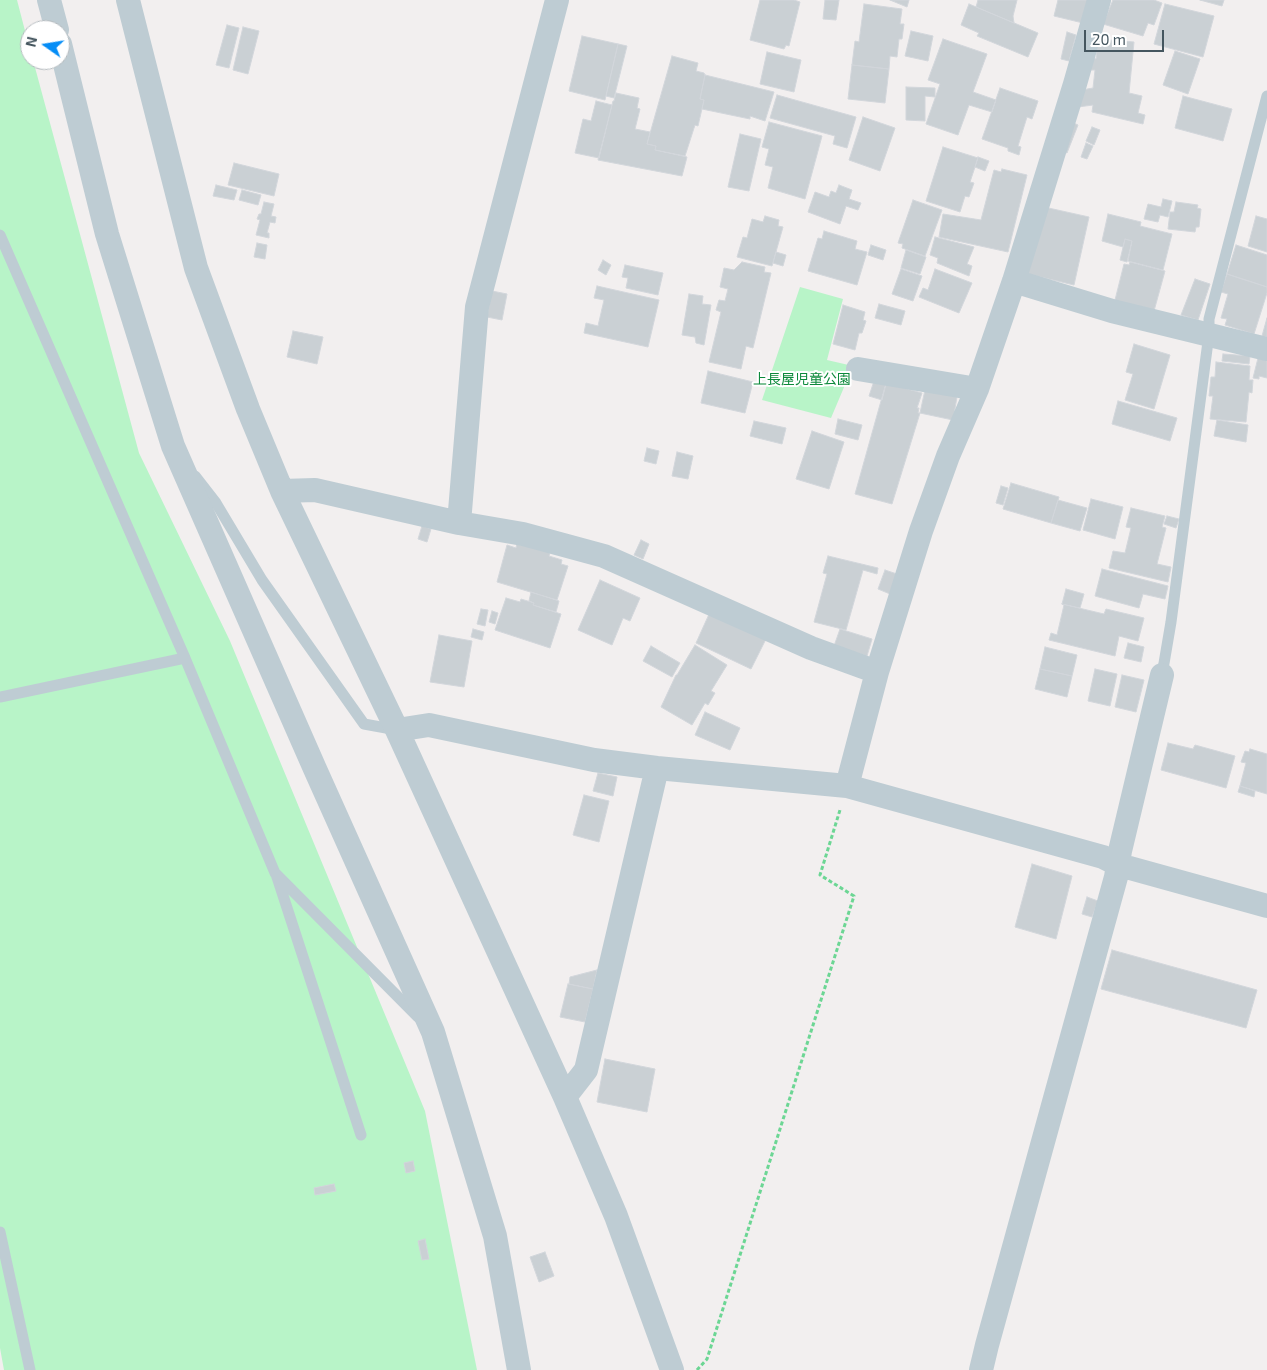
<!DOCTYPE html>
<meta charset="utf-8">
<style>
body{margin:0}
#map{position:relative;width:1267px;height:1370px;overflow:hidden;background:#f2efef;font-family:"Exo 2",sans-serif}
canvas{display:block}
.north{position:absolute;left:20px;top:20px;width:50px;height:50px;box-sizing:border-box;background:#fff;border:1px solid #b5bbbf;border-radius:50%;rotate:283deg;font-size:14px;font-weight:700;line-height:20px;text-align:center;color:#45565f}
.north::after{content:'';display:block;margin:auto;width:18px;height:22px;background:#058df6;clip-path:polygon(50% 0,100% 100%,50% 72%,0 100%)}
.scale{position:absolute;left:1084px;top:30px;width:80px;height:22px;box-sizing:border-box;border:2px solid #45565f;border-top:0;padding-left:6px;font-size:15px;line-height:18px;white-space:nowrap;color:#45565f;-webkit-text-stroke:4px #fff;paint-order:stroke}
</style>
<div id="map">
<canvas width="1267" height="1370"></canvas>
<div class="north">N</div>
<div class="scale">20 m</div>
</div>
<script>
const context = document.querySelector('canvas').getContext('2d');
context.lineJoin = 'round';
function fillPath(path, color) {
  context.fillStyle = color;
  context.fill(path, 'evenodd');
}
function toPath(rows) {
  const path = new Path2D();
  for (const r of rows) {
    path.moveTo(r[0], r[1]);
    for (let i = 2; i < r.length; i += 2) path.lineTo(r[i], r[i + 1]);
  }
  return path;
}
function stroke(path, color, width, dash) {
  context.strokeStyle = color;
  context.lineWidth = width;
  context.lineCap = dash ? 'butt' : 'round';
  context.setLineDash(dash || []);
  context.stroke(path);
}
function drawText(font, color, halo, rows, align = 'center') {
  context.font = font + ' "Exo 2","Noto Sans JP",sans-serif';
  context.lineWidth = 4;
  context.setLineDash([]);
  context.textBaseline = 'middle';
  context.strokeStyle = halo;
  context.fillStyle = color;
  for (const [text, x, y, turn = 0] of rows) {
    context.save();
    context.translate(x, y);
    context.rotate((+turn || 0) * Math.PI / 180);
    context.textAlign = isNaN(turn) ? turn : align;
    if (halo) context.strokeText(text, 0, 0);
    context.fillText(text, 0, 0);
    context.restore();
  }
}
fillPath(toPath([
 [0,0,17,0,30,50,30,60,33,60,139,453,230,641,425,1111,477,1370,4,1370,0,1348],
 [800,287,843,299,827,360,853,366,831,418,762,400]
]), '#b8f4c8');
const building = toPath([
 [760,0,794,0,800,2,789,46,786,45,784,49,750,40,760,0],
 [825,0,839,0,836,20,823,19,825,0],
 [890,0,909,0,907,7,890,0],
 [978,0,1017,0,1013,16,1014,23,976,7,978,0],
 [1058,0,1089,0,1083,23,1054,16,1058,0],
 [1113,0,1154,0,1162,3,1154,25,1148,23,1143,36,1103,24,1113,0],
 [1200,0,1224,0,1222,6,1200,0],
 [864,4,902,9,900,24,904,24,902,39,899,39,897,57,890,56,889,69,852,65,855,41,859,42,864,4],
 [969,4,1038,33,1028,57,977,36,979,33,961,25,969,4],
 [1165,4,1214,16,1203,57,1154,44,1165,4],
 [227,25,239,28,229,68,216,65,227,25],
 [243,27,259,31,248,74,233,70,243,27],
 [911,31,933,36,928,61,905,56,911,31],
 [1067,32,1076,35,1069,61,1061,59,1067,32],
 [582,36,618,44,605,100,569,91,582,36],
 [943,39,987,54,973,92,996,100,992,112,969,105,958,135,926,124,940,84,928,80,943,39],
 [1098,39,1134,42,1129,93,1142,96,1138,113,1145,115,1143,124,1092,112,1093,105,1078,107,1076,91,1093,88,1095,70,1091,70,1092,58,1096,59,1098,39],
 [618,44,627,46,614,98,606,96,618,44],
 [1175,51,1200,59,1188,94,1163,85,1175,51],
 [767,52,801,60,794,92,760,84,767,52],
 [672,56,698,63,696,71,704,73,705,75,700,99,704,100,698,126,695,125,685,156,655,150,656,146,647,144,672,56],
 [852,65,889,69,885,103,848,99,852,65],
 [705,75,774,92,765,121,750,116,750,119,702,109,704,100,700,99,705,75],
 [906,87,935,88,935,97,925,96,925,121,906,120,906,87],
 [1000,88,1038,101,1032,119,1027,117,1018,146,1021,147,1019,155,1008,151,1008,148,982,139,1000,88],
 [616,93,639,98,637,108,640,109,635,129,650,132,647,144,656,146,655,150,687,157,682,176,598,160,613,101,614,101,616,93],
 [777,95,856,117,847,148,833,144,835,136,770,118,777,95],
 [1183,96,1232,109,1223,141,1175,128,1183,96],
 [596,101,612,105,599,158,575,153,583,119,591,121,596,101],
 [863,117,895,128,880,171,849,160,863,117],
 [1069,121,1078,125,1067,153,1058,149,1069,121],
 [769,122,822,136,805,199,768,188,773,167,765,165,769,149,762,147,769,122],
 [1092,127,1100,130,1094,145,1086,141,1092,127],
 [740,134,761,139,749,191,728,187,740,134],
 [1086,143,1093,146,1087,159,1081,157,1086,143],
 [943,147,978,158,970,182,974,183,969,197,965,196,960,212,926,201,943,147],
 [978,157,989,161,985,171,975,167,978,157],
 [234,163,279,174,274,196,228,185,234,163],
 [1002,169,1027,175,1008,252,939,237,943,214,981,220,994,170,1001,172,1002,169],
 [216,185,237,190,234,200,213,196,216,185],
 [839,185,852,190,849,199,861,203,858,210,846,206,840,224,808,212,815,192,829,197,831,191,836,193,839,185],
 [242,190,261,195,258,205,239,200,242,190],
 [1163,199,1172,201,1168,217,1160,215,1158,222,1144,219,1148,204,1161,207,1163,199],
 [913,200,942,210,925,256,902,248,903,244,898,243,913,200],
 [264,202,274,204,271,216,276,217,275,223,270,222,267,233,269,233,269,238,256,235,260,220,257,219,259,214,261,214,264,202],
 [1176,202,1198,205,1197,208,1201,209,1199,227,1196,227,1195,232,1168,229,1170,212,1174,212,1176,202],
 [1044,207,1089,217,1074,285,1028,274,1044,207],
 [1108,214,1141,222,1140,226,1172,234,1163,270,1128,261,1132,241,1125,239,1123,247,1102,241,1108,214],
 [765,216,779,220,778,226,783,227,772,266,737,257,743,237,747,238,752,219,763,222,765,216],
 [1256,216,1267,219,1267,252,1248,246,1256,216],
 [824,231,857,241,855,249,867,252,857,285,808,271,818,238,822,239,824,231],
 [935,237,974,247,967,264,972,266,969,276,937,263,938,258,930,255,935,237],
 [1125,239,1132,241,1127,262,1120,260,1125,239],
 [257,243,267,245,265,259,254,257,257,243],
 [871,245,886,250,883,260,868,255,871,245],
 [1236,245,1267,255,1267,287,1227,274,1236,245],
 [906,250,926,257,920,274,901,268,906,250],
 [776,252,786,255,783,266,773,263,776,252],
 [603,260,611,265,606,275,598,270,603,260],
 [742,262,765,267,764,272,771,273,753,348,746,346,741,369,709,362,721,312,716,310,719,300,725,301,728,289,720,287,724,268,734,270,742,262],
 [1130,262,1165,271,1154,311,1115,300,1124,264,1129,265,1130,262],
 [625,265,663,273,658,295,626,288,628,278,622,277,625,265],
 [901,269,922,276,913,301,892,294,901,269],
 [935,269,972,283,959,313,919,297,923,288,928,290,935,269],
 [1227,274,1267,287,1267,293,1254,334,1225,325,1227,319,1221,318,1228,294,1221,292,1227,274],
 [1195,279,1210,284,1198,320,1181,315,1195,279],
 [597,286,659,300,648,347,584,333,586,323,598,326,604,300,594,298,597,286],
 [492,291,507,294,502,320,487,317,492,291],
 [689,294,703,296,702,304,711,305,704,345,696,343,695,337,682,335,689,294],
 [879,304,905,311,901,325,875,318,879,304],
 [843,305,865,312,863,320,866,321,862,333,859,333,855,350,833,344,843,305],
 [1267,318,1267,337,1262,336,1267,318],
 [293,331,323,337,317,364,287,357,293,331],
 [1134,344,1170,355,1154,409,1125,400,1133,374,1126,372,1134,344],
 [1223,354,1250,356,1249,364,1222,361,1223,354],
 [1258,358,1267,361,1267,378,1259,376,1259,379,1253,378,1258,358],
 [1216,362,1250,366,1249,380,1253,380,1252,393,1249,392,1246,422,1210,419,1213,396,1209,396,1211,377,1215,377,1216,362],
 [708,371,753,382,745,413,701,403,708,371],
 [874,381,886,384,882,400,869,396,874,381],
 [886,383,922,393,917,408,919,408,918,413,920,413,892,504,855,494,886,383],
 [925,390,957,397,953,420,920,413,925,390],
 [1118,401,1177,418,1170,441,1112,424,1118,401],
 [838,419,862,425,858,440,835,434,838,419],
 [1217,420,1248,425,1246,442,1214,436,1217,420],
 [754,421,786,428,782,444,750,436,754,421],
 [812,431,844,442,829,489,796,479,812,431],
 [647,448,659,451,656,464,644,461,647,448],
 [677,452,693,456,688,479,672,476,677,452],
 [1011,483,1059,497,1051,523,1003,509,1011,483],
 [1001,486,1008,488,1003,505,996,503,1001,486],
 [1091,499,1123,507,1115,539,1083,530,1091,499],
 [1058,500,1087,508,1080,531,1051,523,1058,500],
 [1131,508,1165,516,1162,527,1166,528,1157,564,1171,567,1168,582,1109,568,1113,551,1125,553,1131,528,1126,527,1131,508],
 [1167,516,1179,519,1176,528,1164,524,1167,516],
 [422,526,431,529,427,542,418,539,422,526],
 [641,540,649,544,643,559,634,555,641,540],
 [517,543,550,553,549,556,562,560,561,564,568,566,557,600,497,582,507,545,516,548,517,543],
 [828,556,878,568,877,574,863,570,846,630,814,622,827,574,823,573,828,556],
 [1102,569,1168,586,1165,599,1143,594,1139,608,1095,596,1102,569],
 [885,570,897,574,890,594,878,589,885,570],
 [600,580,640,598,630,621,623,618,612,645,578,630,600,580],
 [1066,589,1084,594,1080,608,1062,604,1066,589],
 [531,592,559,601,556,612,533,605,534,603,529,601,531,592],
 [506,598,520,602,521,599,534,603,533,605,561,614,550,648,495,630,506,598],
 [1062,604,1104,614,1106,609,1144,618,1138,641,1119,636,1115,656,1049,640,1051,633,1057,635,1064,605,1062,604],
 [481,609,488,610,485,626,477,624,481,609],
 [492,611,498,613,495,624,489,622,492,611],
 [710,612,766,639,751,669,696,643,710,612],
 [473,629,484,632,482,640,471,637,473,629],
 [840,629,872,639,867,656,834,646,840,629],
 [439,635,472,641,464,687,430,682,439,635],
 [1128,643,1144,647,1141,662,1124,658,1128,643],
 [695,645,727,665,711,691,715,693,708,705,705,703,692,725,661,707,676,675,677,675,695,645],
 [651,646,680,663,672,677,643,661,651,646],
 [1045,647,1077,655,1072,676,1040,669,1045,647],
 [1040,669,1072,676,1067,697,1035,689,1040,669],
 [1095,669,1117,674,1110,706,1088,701,1095,669],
 [1122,675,1144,680,1136,712,1115,707,1122,675],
 [705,712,740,728,730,750,695,735,705,712],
 [1168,743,1193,749,1195,745,1235,756,1226,788,1161,770,1168,743],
 [1250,749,1267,754,1267,794,1240,786,1246,763,1241,762,1245,751,1249,752,1250,749],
 [598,773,617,777,613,796,593,791,598,773],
 [1240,786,1255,791,1254,797,1238,792,1240,786],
 [584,795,609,801,599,842,573,835,584,795],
 [1032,864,1072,876,1056,939,1015,927,1032,864],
 [1087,897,1098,901,1092,917,1082,914,1087,897],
 [1112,950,1257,990,1246,1028,1101,989,1112,950],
 [597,970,593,989,569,984,570,977,597,970],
 [568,984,593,989,585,1022,560,1017,568,984],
 [605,1059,655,1069,647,1112,597,1102,605,1059],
 [413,1161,415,1171,406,1173,404,1163,413,1161],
 [334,1184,336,1191,315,1195,314,1188,334,1184],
 [425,1239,429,1259,422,1260,418,1241,425,1239],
 [545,1252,554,1276,539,1282,530,1257,545,1252]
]);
fillPath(building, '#cad0d4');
stroke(building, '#d2d6db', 1);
stroke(toPath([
 [697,1370,707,1359,854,896,820,875,840,810]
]), '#6cd694', 3, [4, 2.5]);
stroke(toPath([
 [0,235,185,658,0,697],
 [195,476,216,503,262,580,364,724,397,730],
 [185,658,275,873,418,1017],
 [1162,675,1171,622,1209,334,1209,319,1267,96],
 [276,874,361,1135],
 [0,1232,30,1370]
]), '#beccd3', 11);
stroke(toPath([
 [49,0,57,30],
 [128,0,196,268,248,409,282,491,397,730,565,1097,616,1216,672,1370],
 [60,44,107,234,173,446,315,769,433,1032,495,1236,519,1370],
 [1014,281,1112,311,1267,349],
 [858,369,977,389],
 [282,491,315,490,459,523,523,534,604,556,811,648,877,672],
 [459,523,477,307,557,0],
 [397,730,429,725,594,760,657,768,847,786,1103,857,1119,865,1267,906],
 [847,786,877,672,921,531,948,456,977,389,1014,281,1075,84,1099,0],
 [565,1097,586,1070,657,768],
 [981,1370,987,1345,1116,877,1120,851,1162,675]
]), '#beccd3', 24);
drawText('14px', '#0c893b', '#fff', [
 ["上長屋児童公園",802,379]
]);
</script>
